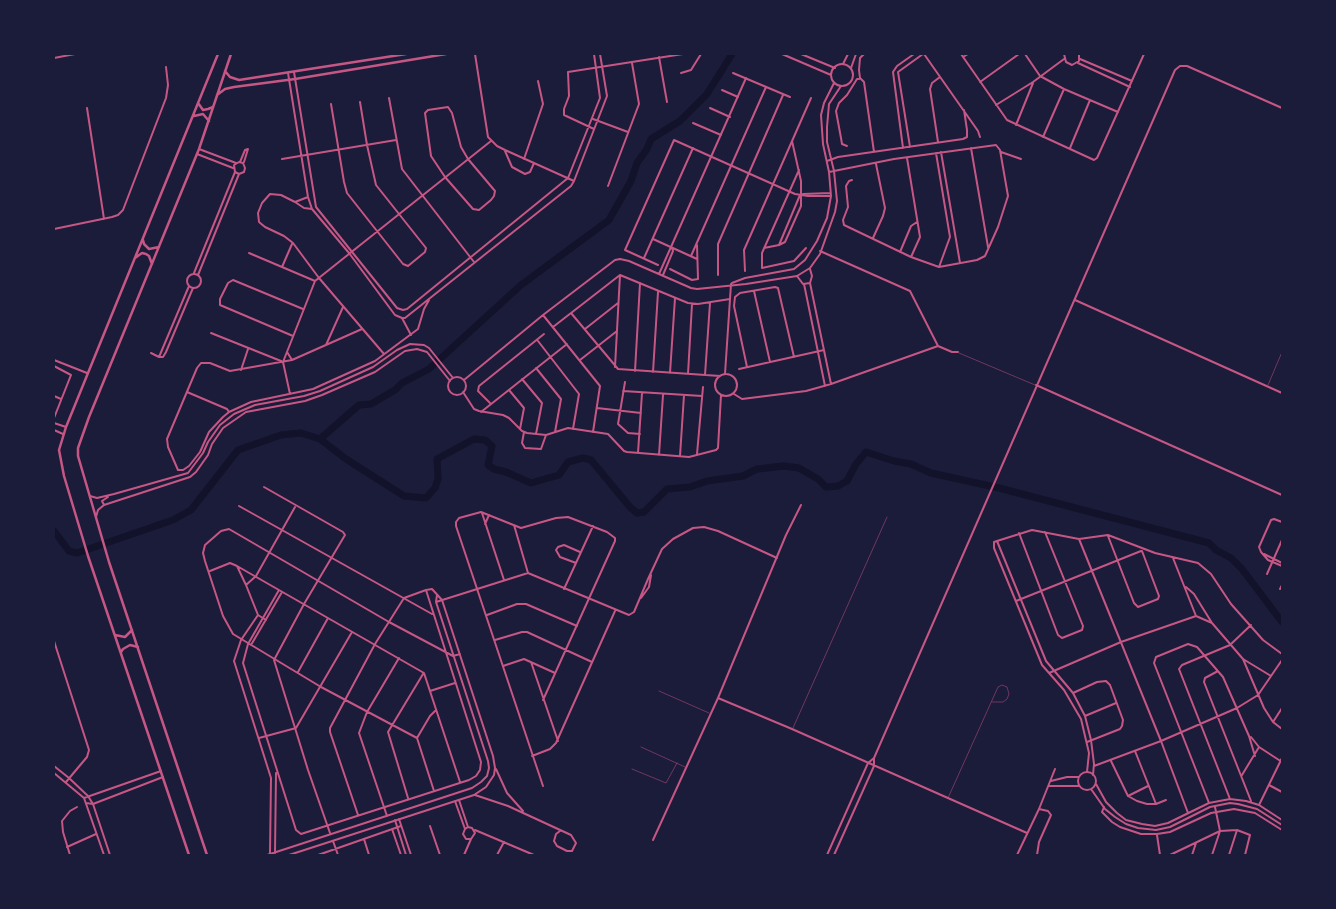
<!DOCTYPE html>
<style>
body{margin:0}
#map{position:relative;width:1336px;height:909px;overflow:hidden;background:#1b1b3a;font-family:"Noto Sans",sans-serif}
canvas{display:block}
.frame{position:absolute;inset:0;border:55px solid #1b1b3a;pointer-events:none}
</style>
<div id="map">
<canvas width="1336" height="909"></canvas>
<div class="frame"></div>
</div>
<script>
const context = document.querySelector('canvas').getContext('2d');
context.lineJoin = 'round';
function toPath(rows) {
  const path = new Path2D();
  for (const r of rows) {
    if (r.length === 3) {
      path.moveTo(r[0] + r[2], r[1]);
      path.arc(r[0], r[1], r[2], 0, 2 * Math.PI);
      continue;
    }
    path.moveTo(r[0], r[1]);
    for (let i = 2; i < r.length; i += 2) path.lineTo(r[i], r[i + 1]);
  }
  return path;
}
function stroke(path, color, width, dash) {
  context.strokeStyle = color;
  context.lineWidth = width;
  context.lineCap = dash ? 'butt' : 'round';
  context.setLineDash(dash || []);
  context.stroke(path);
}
stroke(toPath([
 [320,439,359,405,371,404,395,390,402,383,429,369,521,285,609,220,631,181,637,163,647,149,651,139,680,121,707,94,732,54],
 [54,531,69,551,77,553,173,520,191,510,238,450,281,435,301,433,320,439,346,459,404,496,426,498,435,488,438,479,437,459,474,439,485,440,492,446,488,465,494,469,506,472,531,483,559,475,568,462,583,458,591,460,630,507,637,513,644,512,667,489,690,487,707,481,743,476,757,469,784,466,799,468,818,479,826,487,838,486,847,481,856,464,866,452,894,461,911,464,931,473,999,488,1209,543,1216,550,1231,558,1242,569,1282,622]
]), '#12122b', 7);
stroke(toPath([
 [959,353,1035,385],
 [1268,385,1282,352],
 [659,691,709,713],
 [793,728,887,517],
 [641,747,685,767],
 [632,769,666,783,677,763],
 [948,798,998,687,1002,685,1007,687,1009,694,1007,699,1003,702,992,702]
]), '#c65784', 0.5);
stroke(toPath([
 [475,54,488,137,497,146,505,150,574,181],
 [782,54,831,75],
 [801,54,835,68],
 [864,54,860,58,859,70,860,78,864,82,874,152],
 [924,54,978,131,980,137],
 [961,54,1007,120,1094,160,1097,158,1144,54],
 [1025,54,1040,76,1064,89,1118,112],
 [1064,54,1066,62,1072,65,1079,61,1079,54],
 [659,57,667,102],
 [963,57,968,54],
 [54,58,75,54],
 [1080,59,1132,81],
 [1078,63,1130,87],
 [843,64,848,54],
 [842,75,11],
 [851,68,856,54],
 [294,72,316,207,397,308,403,310,407,309,568,178,600,98,594,54],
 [288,73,308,197,312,209,349,253,395,315,402,318,405,318,571,186,574,181,607,96,600,54],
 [681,73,691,70,701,54],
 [733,73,790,97],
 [980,82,1019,54],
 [722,90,738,97],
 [389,98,402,169,474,262],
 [331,104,344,182,347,193,403,264,408,266,425,252,426,248,376,185,367,145,360,102],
 [996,105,1033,82,1064,59],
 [448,107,452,113,461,147,468,159,495,191,494,196,491,200,479,210,473,209,445,177,431,156,425,113,428,110,448,107],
 [87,108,104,219],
 [710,108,730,117],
 [593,119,628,132],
 [693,123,721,135],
 [1016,125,1033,83],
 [594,129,564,115,564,109,569,96,568,72,683,54],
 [1043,137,1064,89],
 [938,142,930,89,932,83,940,77],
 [847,146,842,144,841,138,836,111,839,103,847,95,857,79,859,79],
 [910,147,898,72,923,54],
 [903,148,893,72,897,66,914,54],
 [971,148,988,247],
 [1070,148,1090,100],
 [199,149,236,163],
 [505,151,512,167,525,174,530,172,534,163],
 [941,152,960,263],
 [1001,152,1021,159],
 [936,153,950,237,939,267],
 [197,154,233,168],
 [907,158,920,237,911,257],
 [282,159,396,140],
 [524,159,543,104,538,81],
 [827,161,838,157,963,139,967,137,967,130,964,110],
 [240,162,245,150,248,149,244,162],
 [799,170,762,253,762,268,794,261,806,248],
 [829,172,894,159,996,145,1000,150,1008,196,998,227,985,256,977,260,939,267,911,257,844,225,843,220,848,207,846,186,849,181,852,180],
 [608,186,639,104,632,63],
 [803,194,830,193],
 [295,202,308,197],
 [312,209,304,208,295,202,281,195,270,194,262,203,258,213,259,222,265,227,284,236,293,243,319,278,384,354],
 [54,229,112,217,118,215,123,210,166,98,168,85,166,67],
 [873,238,883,216,885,208,876,164],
 [653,239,697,259],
 [779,245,800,195],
 [764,248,779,245,785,242,801,206,801,181,792,141],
 [820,251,910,291,938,346],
 [900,252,911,226,917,222],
 [249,253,315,281],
 [691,256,766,87],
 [644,258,693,148],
 [658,265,625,250,674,140,795,194,808,196,831,196],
 [282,267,292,244],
 [670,269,692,280,698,279,697,245],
 [745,271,744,250,811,98],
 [194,273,235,172,234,165,239,162,243,163,245,168,244,172,239,174,235,172],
 [194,281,7],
 [659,274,746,78],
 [198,275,239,174],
 [620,275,688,303,698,304,730,299],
 [663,275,673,251,672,248],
 [718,275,718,244,783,95],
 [797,276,803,284,810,283,812,276,810,269],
 [732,283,745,278,794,269,805,260,817,241,827,218,831,196,829,172,823,144,821,115,824,103,834,83],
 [810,283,831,384],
 [804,284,825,386],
 [189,286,159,357,163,357,166,352,193,288],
 [754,291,770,362],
 [1075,300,1282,393],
 [571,313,618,369,720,376],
 [543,315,600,386,593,432],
 [402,318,411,335],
 [553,327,620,275],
 [362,329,292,360,230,371,210,363,201,363,197,368,167,439,168,447,178,470,183,470,189,466,200,452,209,432,223,417,229,412,251,402,313,389,375,361,418,329,424,309,429,300],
 [585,329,618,303],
 [211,333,281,361],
 [293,336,220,305,220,299,228,283,233,280,303,309],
 [538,341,579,394,573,429],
 [326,345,343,307],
 [287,352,292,360],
 [151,353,159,357],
 [54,360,87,373],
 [580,360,617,331],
 [54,366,71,375,54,418],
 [615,367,620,275],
 [747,367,734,306,735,297,740,293,775,287,778,288,794,357],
 [536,368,561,399,555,432],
 [739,369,824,350],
 [241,370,248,349],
 [635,371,640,283],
 [653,372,658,292],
 [670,373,675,298],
 [688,374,692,304],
 [725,374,731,284],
 [726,385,11],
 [705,375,710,303],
 [457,386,9],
 [522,379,542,403,536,434],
 [464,380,543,315,615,260,620,259,629,261,691,288,697,289,746,284,797,276,810,268,820,254,835,212,837,201,834,171,827,142,827,127,829,104,841,86],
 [625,382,618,424,628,433,640,434],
 [1036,385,1282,495],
 [509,390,524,408,520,429],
 [623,391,702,396],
 [187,392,227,409,229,412],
 [463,392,474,409,479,411,503,415,509,418,522,431,527,433,546,435,568,428,608,434,624,451,627,452,689,457,716,450,718,448,721,395],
 [290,394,283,362,315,281,491,141],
 [734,394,742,399,806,391,831,384,938,346,952,352,958,352],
 [54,396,61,399],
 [490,403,478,391,479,386,544,334],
 [597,408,641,413],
 [481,412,567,344],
 [54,423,66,427],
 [54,430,63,434],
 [524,432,522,443,525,448,541,449,546,435],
 [638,453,642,393],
 [697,454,703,387],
 [659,455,663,395],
 [680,456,684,395],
 [264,487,343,532,345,535,304,604,274,660,308,770,330,833],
 [90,496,97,498,114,494,188,473,203,453,208,442,220,425,234,414,255,405,304,396,320,391,373,367,397,350,410,344,424,345,429,348,453,378],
 [104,505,102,501,108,497],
 [239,506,432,614],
 [482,513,504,580],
 [96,517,98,510,104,505,190,477,196,472,208,455,212,444,223,428,246,412,305,401,322,395,375,372,405,351,417,349,427,352,450,381],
 [1282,522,1274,519,1271,520,1259,547,1261,552,1268,560,1282,566],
 [485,524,489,515],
 [514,525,528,573],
 [1019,533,1058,635,1062,638,1082,630,1083,626,1045,532],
 [1108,536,1134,603,1138,607,1158,599,1159,596,1142,551],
 [1079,539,1161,741,1188,813],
 [997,541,1032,530,1079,539,1108,535,1155,553,1198,563,1211,574,1231,604,1263,640,1282,654],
 [997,541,1046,661,1073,693,1085,716,1091,740,1094,764,1093,775],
 [997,541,994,542,994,548,1042,665,1064,690,1081,719,1089,753,1087,772],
 [1264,554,1282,563],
 [1173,558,1196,616],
 [576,563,560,557,556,550,558,547,564,545,580,552],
 [237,566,246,585,258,615,266,620],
 [210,571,230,563,237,566,424,673,460,782],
 [1267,574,1282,540],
 [246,585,256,576,295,507],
 [1186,587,1194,594,1212,623],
 [564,589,593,526],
 [1280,589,1282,585],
 [279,590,248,644,243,663,296,830,301,834,469,780,476,776,480,770,481,762,426,590,404,598,375,644,330,728,330,732,358,815],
 [641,598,649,587,651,575],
 [1016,601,1141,551],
 [436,602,528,573,629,615,634,612,648,579,662,549,673,539,693,528,704,527,718,531,777,558],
 [258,615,241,640,234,661,271,778,270,853],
 [487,615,517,604,526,604,577,626],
 [1196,616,1212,623,1243,659,1264,708,1273,722,1282,729],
 [495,640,522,632,527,632,592,662],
 [54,641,89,750,87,757,66,782],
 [251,645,282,592],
 [1243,659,1271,676],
 [531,662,558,741],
 [503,666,524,659,555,673],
 [1218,671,1205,678,1204,682,1251,801],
 [298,672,328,618],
 [1049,673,1121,642,1196,616],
 [430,691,455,683],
 [1073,693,1097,682,1106,681,1110,685,1123,720,1122,726,1120,729,1087,742],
 [718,698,792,729,1027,833],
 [1085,716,1116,703],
 [1273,722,1282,708],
 [1251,737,1259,747,1282,762],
 [259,738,296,728,352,632],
 [417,738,321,687,233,634,223,616,205,561,203,553,205,545,221,531,229,529,389,622,453,656,460,654],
 [1135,751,1156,804],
 [532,756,550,749,556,743,615,611],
 [1111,761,1128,796,1137,801,1147,804,1156,804,1166,800],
 [54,766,69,778,88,796,93,804,110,855],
 [1094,766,1161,741,1237,708,1258,695,1282,660],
 [496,769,507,793,523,811],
 [1087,781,9],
 [54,773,84,798,104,855],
 [1242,775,1259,747],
 [1051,781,1067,777,1079,777],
 [1096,784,1106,802,1117,813,1126,820,1142,824,1155,826,1168,823,1209,803,1230,799,1246,801,1259,805,1282,820],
 [1269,785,1282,792],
 [543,786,456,526,456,522,459,518,481,512,521,528,556,518,568,517,607,532,615,538,615,541,543,700],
 [1049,786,1079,786],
 [1091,789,1105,809,1115,817,1126,824,1138,828,1156,830,1170,827,1210,807,1230,803,1238,804,1257,809,1282,825],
 [434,791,417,738,430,716,436,710],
 [475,795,508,806,571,835,576,843,572,851,567,851,557,846,554,841,556,834,560,831],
 [1128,796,1148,786],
 [84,798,161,771],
 [408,798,388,732,423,674],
 [1230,799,1179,669,1182,665,1230,645,1251,625],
 [459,800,468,827,472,828,475,833,471,839,466,839,463,834,465,829,468,827],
 [455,801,465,829],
 [86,803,93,804,163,777],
 [1209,803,1154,663,1156,657,1188,644,1197,647,1223,677,1249,736,1255,756],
 [1259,805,1282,758],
 [1104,807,1102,812,1112,822,1120,827,1141,834,1157,834,1170,832,1211,813,1234,809,1255,813,1282,830],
 [387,816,359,733,367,712,399,658],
 [399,819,411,855],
 [395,820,406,855],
 [430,826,440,855],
 [392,829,401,855],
 [475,830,534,855],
 [1157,835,1160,855],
 [364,839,369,855],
 [653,840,718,698,786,535,801,505],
 [333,841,338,855],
 [67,847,96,834],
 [275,853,276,773],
 [70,855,63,832,62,821,70,811,77,807],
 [267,855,472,788,481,782,487,776,489,768,488,761,436,602,437,595],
 [289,855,474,795,486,787,494,775,495,768,493,756,442,600,432,589,426,590],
 [318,855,401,826],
 [464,855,471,839],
 [497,855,504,842],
 [827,855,868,763,874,758,1175,70,1180,66,1187,66,1282,108],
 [834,855,874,766,874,759],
 [1017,855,1039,809,1055,769],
 [1037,855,1039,842,1051,815,1048,811,1039,809],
 [1170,855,1220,831,1237,830,1250,835,1245,855],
 [1192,855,1196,843],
 [1212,855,1220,831,1215,807],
 [1229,855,1237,830]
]), '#c65784', 2);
stroke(toPath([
 [225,71,230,77,239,80,406,54],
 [217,95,225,89,234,87,295,79,446,54],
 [198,103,203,110,208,109,213,107],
 [194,116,203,114,209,121],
 [143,240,144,244,149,249,159,247],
 [135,258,142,253,146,254,149,256,152,264],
 [115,635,125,637,132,630],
 [121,652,123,649,130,645,138,647],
 [189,855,88,556,64,476,59,450,66,427,218,54],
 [207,855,109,562,78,456,78,448,89,417,199,149,231,54]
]), '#c65784', 2.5);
</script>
